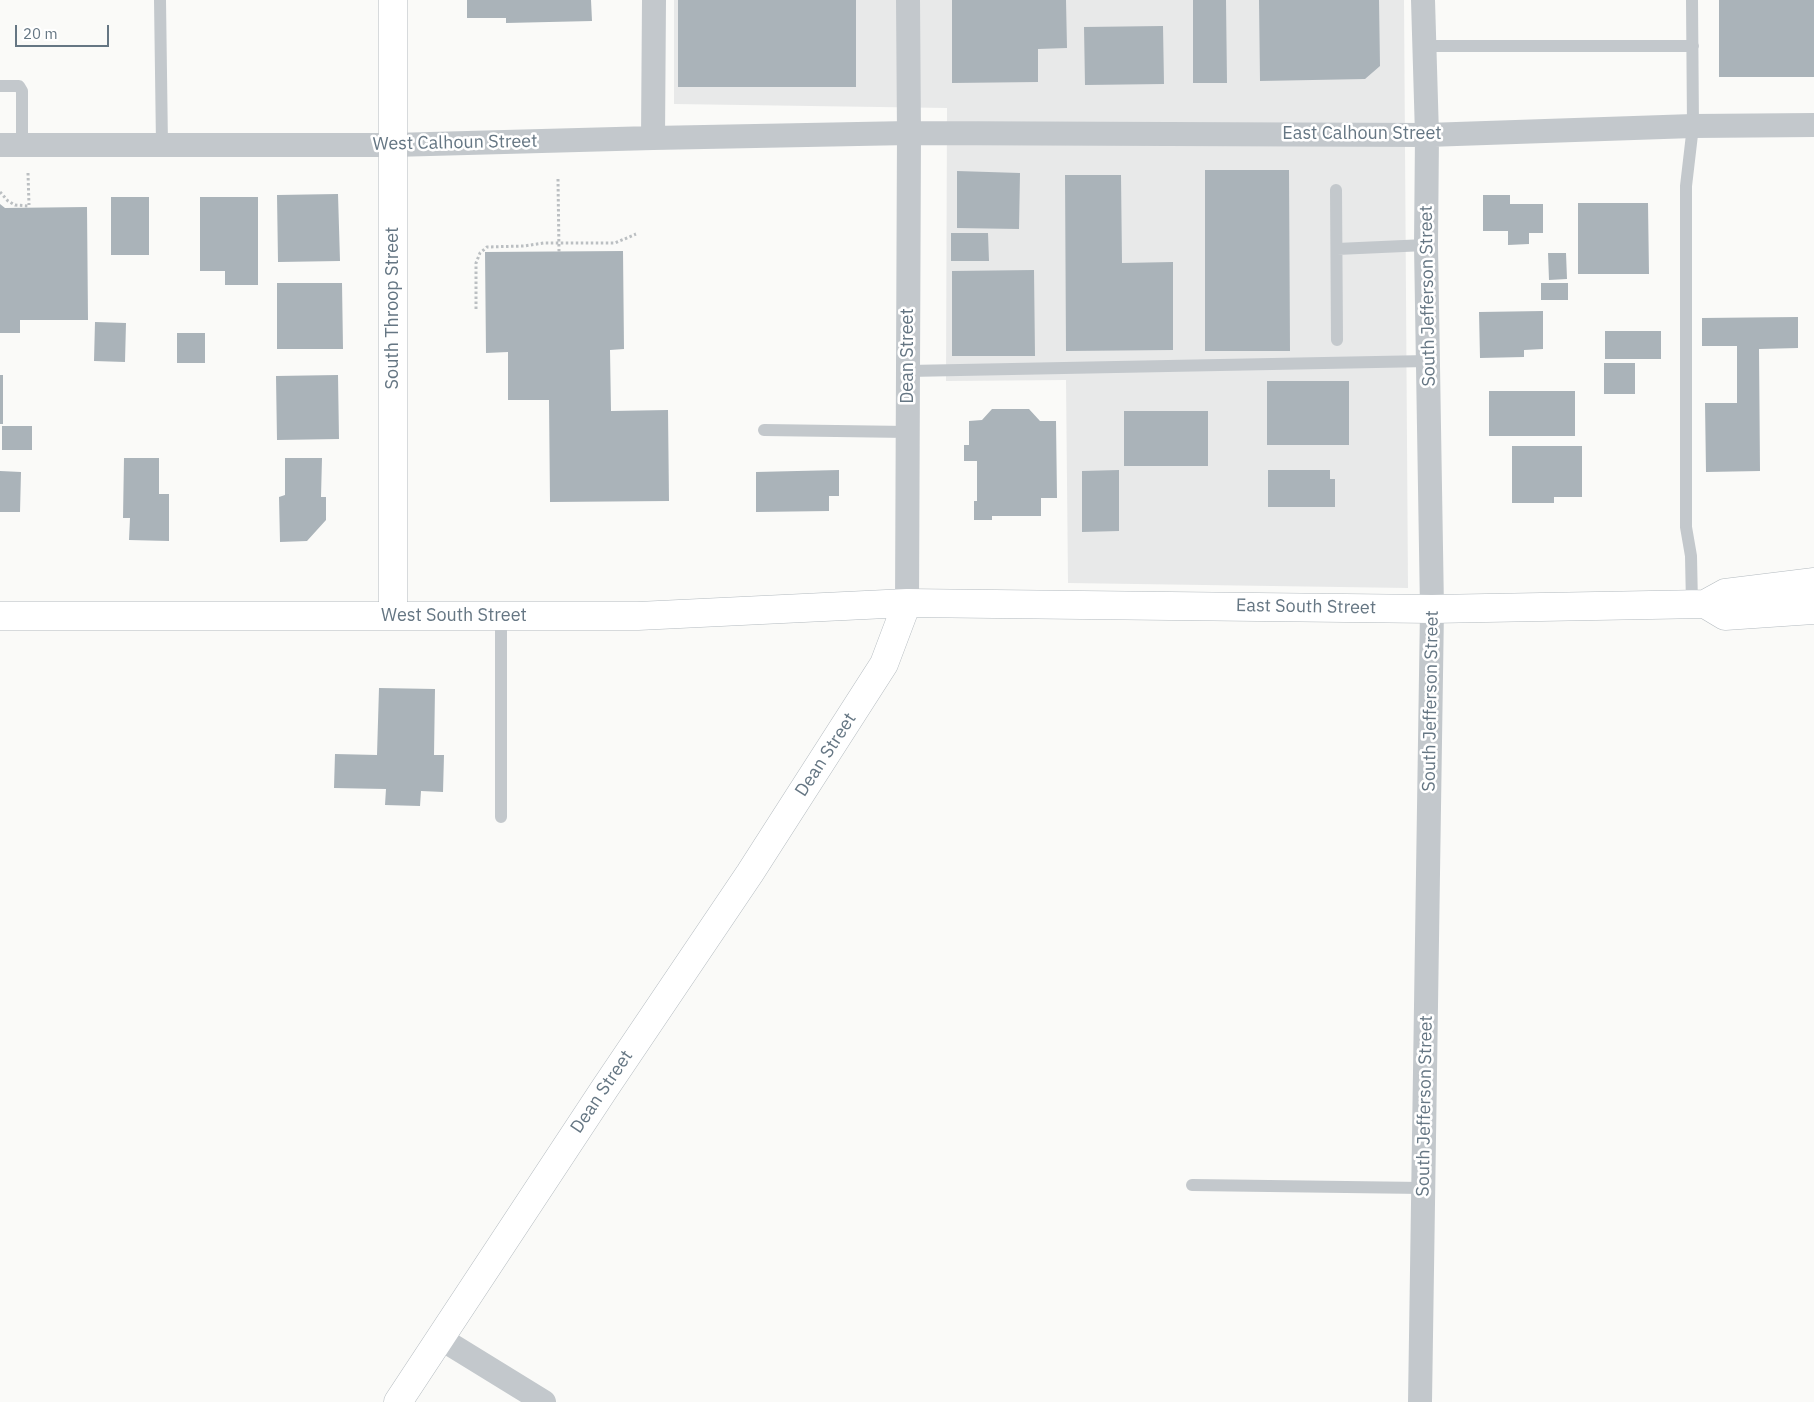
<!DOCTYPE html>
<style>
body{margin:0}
#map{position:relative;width:1814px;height:1402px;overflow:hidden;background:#fafaf8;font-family:"IBM Plex Sans",sans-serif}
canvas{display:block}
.scale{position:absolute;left:15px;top:25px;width:94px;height:22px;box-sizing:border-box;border:2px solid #657683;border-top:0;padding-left:6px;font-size:15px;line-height:18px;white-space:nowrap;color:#657683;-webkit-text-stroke:4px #fff;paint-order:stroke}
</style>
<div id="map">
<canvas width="1814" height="1402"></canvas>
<div class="scale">20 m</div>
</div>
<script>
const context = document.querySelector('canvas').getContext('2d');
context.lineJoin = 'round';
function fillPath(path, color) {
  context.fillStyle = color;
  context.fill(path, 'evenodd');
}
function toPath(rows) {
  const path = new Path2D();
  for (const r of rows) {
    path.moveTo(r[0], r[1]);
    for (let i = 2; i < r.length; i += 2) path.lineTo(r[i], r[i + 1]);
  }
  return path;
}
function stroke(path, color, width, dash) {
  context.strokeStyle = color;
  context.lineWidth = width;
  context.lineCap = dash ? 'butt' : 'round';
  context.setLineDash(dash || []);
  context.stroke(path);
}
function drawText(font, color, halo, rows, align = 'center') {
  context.font = font + ' "IBM Plex Sans",sans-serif';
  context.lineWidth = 5;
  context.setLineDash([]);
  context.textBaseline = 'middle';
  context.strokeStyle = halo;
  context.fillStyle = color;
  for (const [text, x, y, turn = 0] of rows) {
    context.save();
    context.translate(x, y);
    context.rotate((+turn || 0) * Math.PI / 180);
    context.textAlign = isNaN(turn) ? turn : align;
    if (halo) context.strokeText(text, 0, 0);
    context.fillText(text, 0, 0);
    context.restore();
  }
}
fillPath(toPath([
 [674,0,1404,0,1408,588,1068,583,1066,380,946,381,947,108,674,104]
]), '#e8e9e9');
fillPath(toPath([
 [467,0,591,0,592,21,506,23,506,18,467,18],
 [678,0,856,0,856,87,678,87],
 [952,0,1066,0,1067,48,1038,49,1038,82,952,83],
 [1193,0,1226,0,1227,83,1193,83],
 [1259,0,1379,0,1380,66,1365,79,1260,81],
 [1719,0,1814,0,1814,77,1719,77],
 [1163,26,1164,84,1085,85,1084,27],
 [1205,170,1289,170,1290,351,1205,351],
 [957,171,1020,173,1019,229,957,228],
 [1065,175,1121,175,1122,263,1173,262,1173,350,1066,351],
 [338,194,340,261,278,262,277,195],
 [1483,195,1510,195,1510,204,1543,204,1543,233,1529,233,1529,244,1508,245,1508,231,1483,231],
 [111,197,149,197,149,255,111,255],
 [200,197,258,197,258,285,225,285,225,271,200,271],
 [1578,203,1648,203,1649,274,1578,274],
 [0,204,5,208,87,207,88,320,20,320,20,333,0,333],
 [951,233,988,233,989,261,951,261],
 [623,251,624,349,610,350,611,411,668,410,669,501,550,502,549,400,508,400,508,352,486,353,485,252],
 [1548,253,1566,253,1567,279,1549,280],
 [1034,270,1035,356,952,356,952,271],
 [277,283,342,283,343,349,277,349],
 [1541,283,1568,283,1568,300,1541,300],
 [1543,311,1543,349,1524,350,1524,357,1480,358,1479,312],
 [1798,317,1798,348,1759,349,1760,471,1706,472,1705,403,1737,403,1737,346,1702,346,1702,318],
 [95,322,126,323,125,362,94,361],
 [1605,331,1661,331,1661,359,1605,359],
 [177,333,205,333,205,363,177,363],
 [1604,363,1635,363,1635,394,1604,394],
 [0,375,3,375,3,424,0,424],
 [338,375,339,439,277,440,276,376],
 [1267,381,1349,381,1349,445,1267,445],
 [1489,391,1575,391,1575,436,1489,436],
 [992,409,1029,409,1040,421,1056,421,1057,498,1041,498,1041,516,992,516,992,520,974,520,974,501,977,501,977,461,964,461,964,445,969,445,969,421,982,420],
 [1124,411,1208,411,1208,466,1124,466],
 [2,426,32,426,32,450,2,450],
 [1512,446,1582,446,1582,497,1554,497,1554,503,1512,503],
 [124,458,159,458,159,494,169,494,169,541,129,540,130,518,123,518],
 [285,458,322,458,321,497,326,497,326,520,307,541,280,542,279,497,285,495],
 [839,470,839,496,829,496,829,511,756,512,756,472],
 [1119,470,1119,531,1082,532,1082,471],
 [1268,470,1330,470,1330,479,1335,479,1335,507,1268,507],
 [0,471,21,472,20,512,0,512],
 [379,688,435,689,434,755,444,755,443,792,421,791,420,806,385,805,386,789,334,788,335,754,377,755]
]), '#aab3b9');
const secondary = toPath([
 [393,0,393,616],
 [1705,604,1725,616,1814,610],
 [0,616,638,616,907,603,1432,609,1705,604,1725,593,1814,582],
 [398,1402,605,1088,750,873,884,664,907,603]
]);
stroke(secondary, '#b3babf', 29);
stroke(toPath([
 [28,173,29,205],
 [558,179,559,252],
 [0,192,8,201,15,205,29,206],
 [476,309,476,263,480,253,487,247,524,246,544,243,615,243,636,234]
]), '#bbbfc2', 3, [2.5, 2.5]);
stroke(toPath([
 [160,0,162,145],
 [1424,46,1693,46],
 [0,86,19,86,22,91,22,145],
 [1336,190,1337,340],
 [1337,249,1426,245],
 [908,371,1428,361],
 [764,430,908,432],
 [1692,604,1691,556,1686,527,1686,186,1693,126,1692,0],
 [501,616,501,817],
 [1192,1185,1423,1188]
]), '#c3c8cc', 12);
stroke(toPath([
 [653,138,654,0],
 [0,145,393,145,653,138,909,133,1427,135,1693,126,1814,125],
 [907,603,909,133,908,0],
 [440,1338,544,1402],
 [1420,1402,1432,609,1426,245,1427,135,1423,0]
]), '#c3c8cc', 24);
stroke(secondary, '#fff', 28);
drawText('18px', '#657683', '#fff', [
 ["East Calhoun Street",1362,134],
 ["West Calhoun Street",455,143,-1],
 ["South Jefferson Street",1428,296,-91],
 ["South Throop Street",393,308,-90],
 ["Dean Street",908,356,-90],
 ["East South Street",1306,607,1],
 ["West South Street",454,616],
 ["South Jefferson Street",1431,701,-89],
 ["Dean Street",826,755,-57],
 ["Dean Street",602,1092,-56],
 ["South Jefferson Street",1425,1106,-89]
]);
</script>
